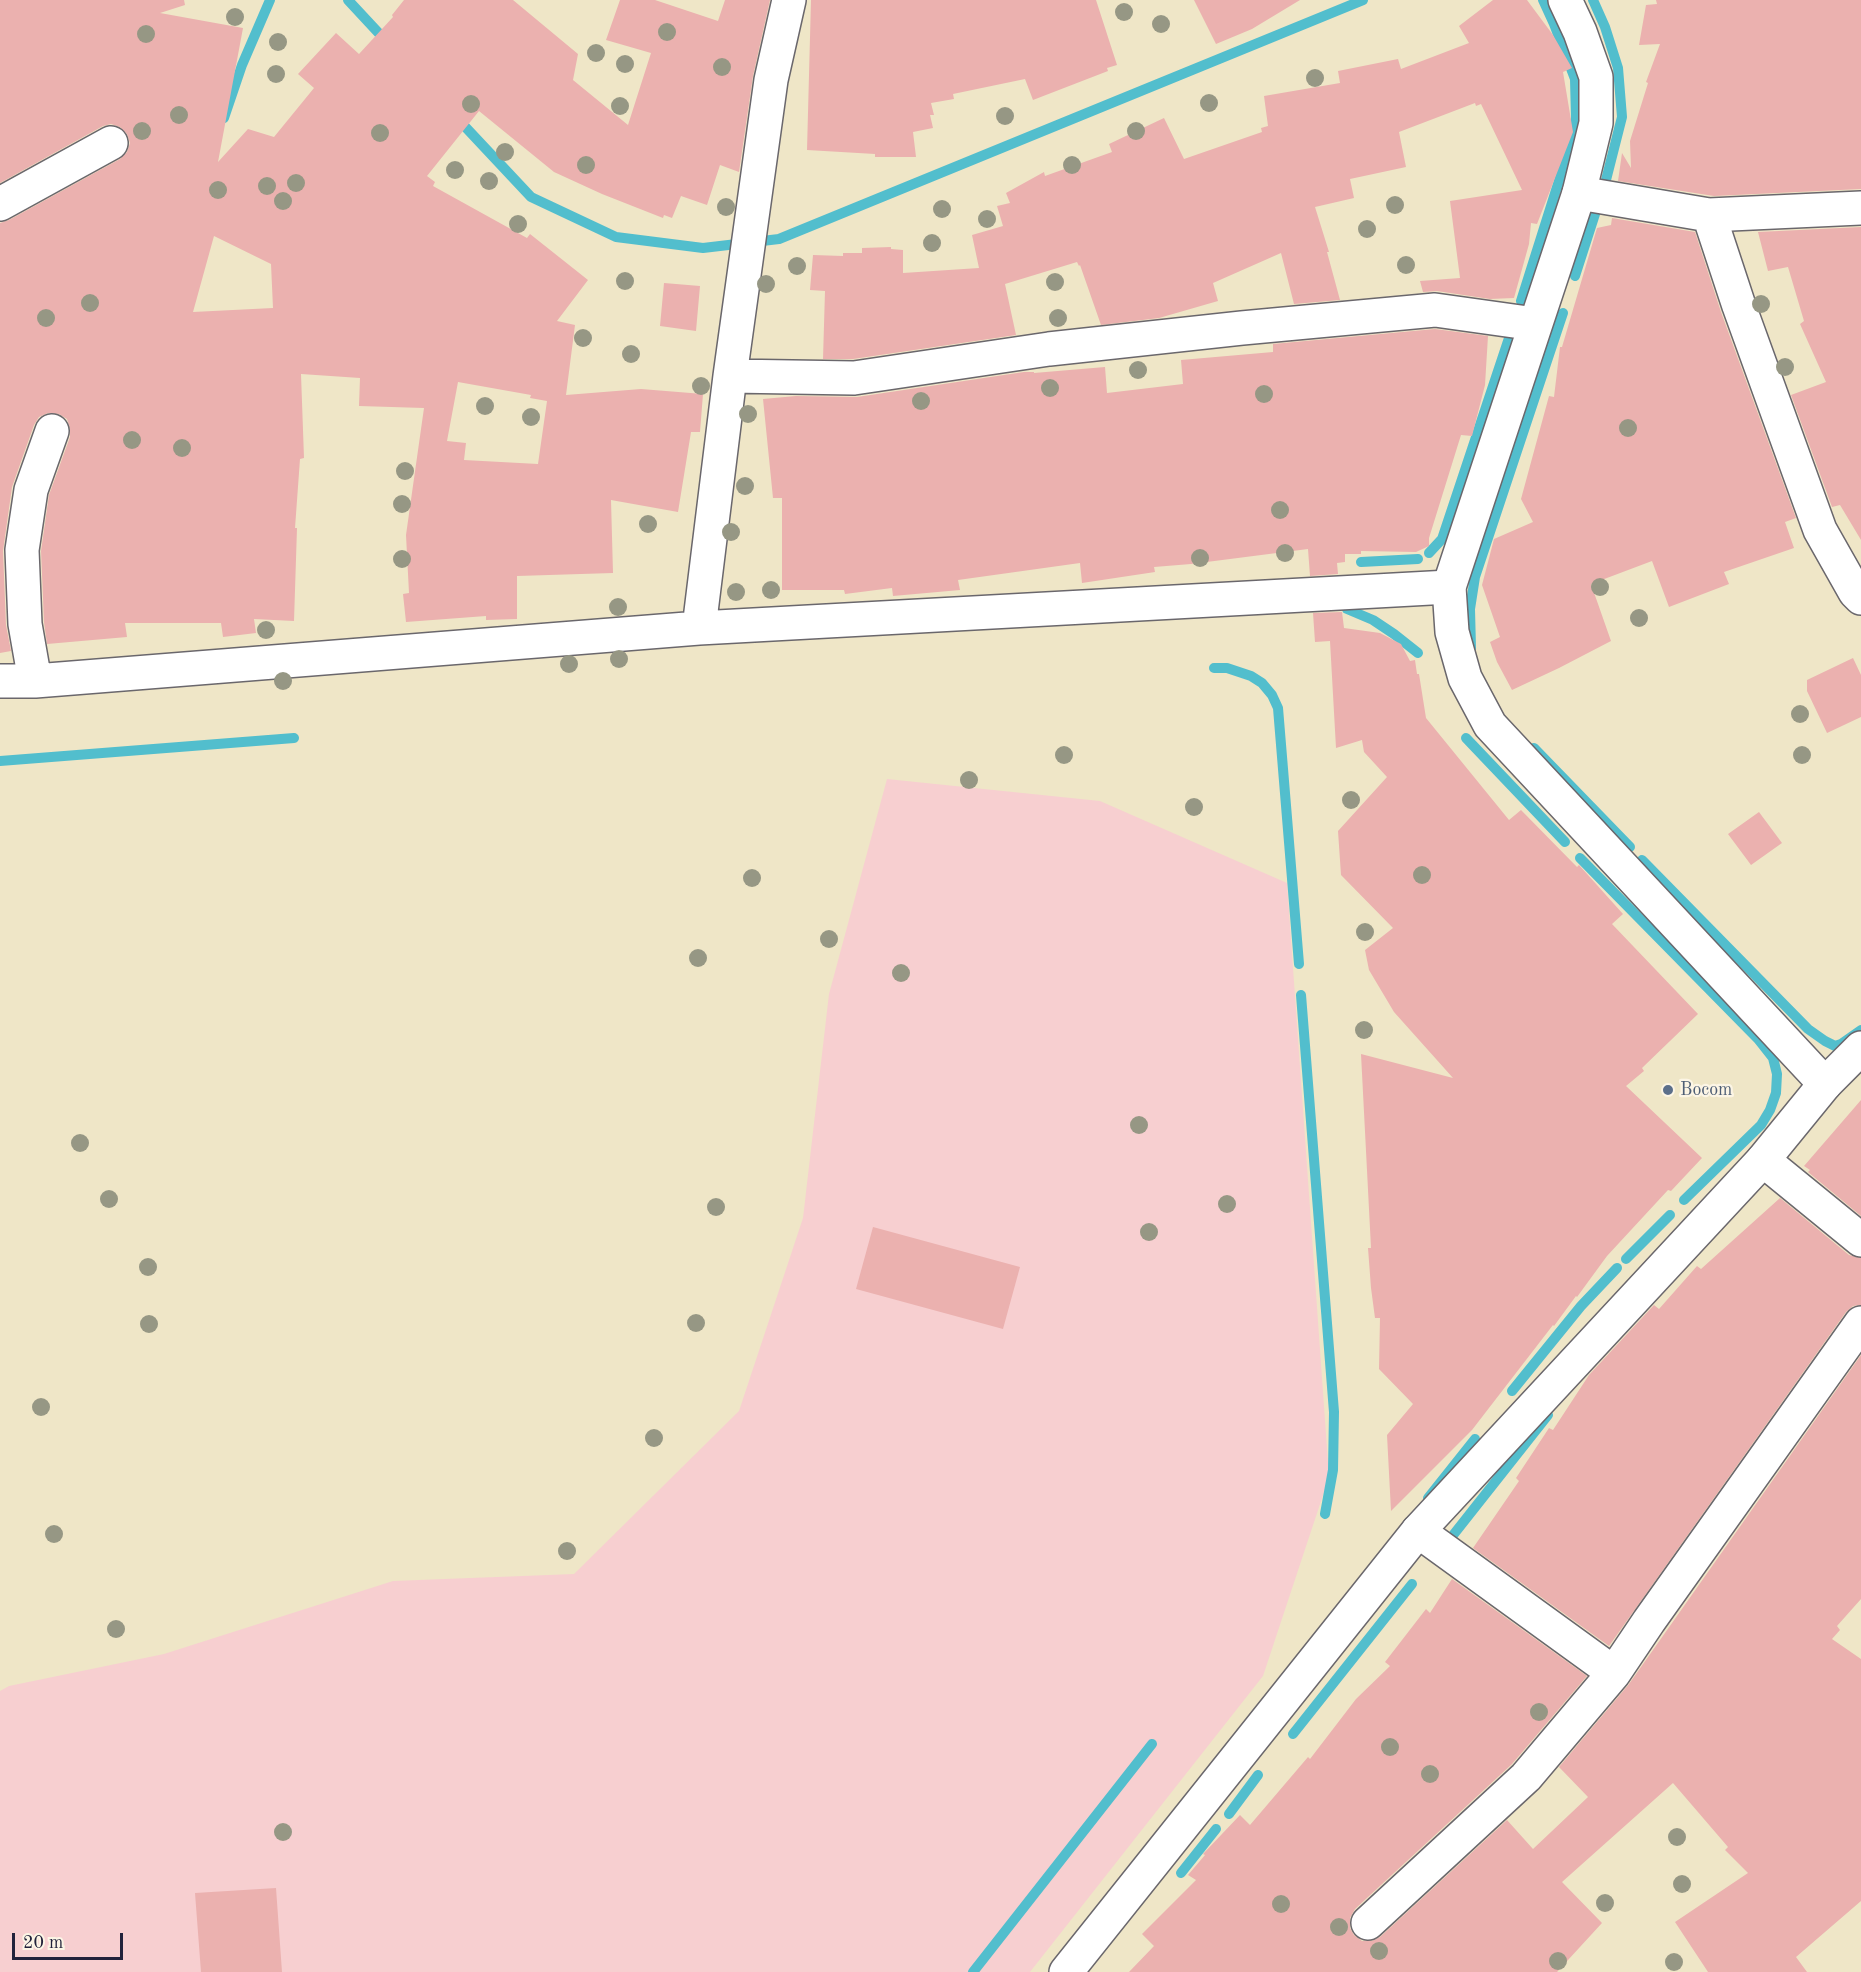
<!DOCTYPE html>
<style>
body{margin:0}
#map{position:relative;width:1861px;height:1972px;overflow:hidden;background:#efe6c7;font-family:"Old Standard TT",serif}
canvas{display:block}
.scale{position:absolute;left:12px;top:1933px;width:111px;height:27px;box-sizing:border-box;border:3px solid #22223b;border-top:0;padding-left:8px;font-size:18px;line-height:21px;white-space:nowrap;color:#22223b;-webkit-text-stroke:4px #fcf5e5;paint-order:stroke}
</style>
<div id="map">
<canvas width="1861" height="1972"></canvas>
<div class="scale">20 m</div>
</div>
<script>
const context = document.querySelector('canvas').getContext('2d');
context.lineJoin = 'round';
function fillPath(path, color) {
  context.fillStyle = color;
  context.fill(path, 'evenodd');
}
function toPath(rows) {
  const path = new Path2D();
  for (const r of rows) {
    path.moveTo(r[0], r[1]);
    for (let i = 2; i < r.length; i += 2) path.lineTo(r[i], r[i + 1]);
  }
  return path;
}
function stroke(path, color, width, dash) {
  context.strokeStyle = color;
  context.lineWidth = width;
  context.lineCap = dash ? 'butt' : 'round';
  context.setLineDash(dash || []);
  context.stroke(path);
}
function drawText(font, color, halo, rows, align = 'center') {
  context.font = font + ' "Old Standard TT",serif';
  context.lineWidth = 4.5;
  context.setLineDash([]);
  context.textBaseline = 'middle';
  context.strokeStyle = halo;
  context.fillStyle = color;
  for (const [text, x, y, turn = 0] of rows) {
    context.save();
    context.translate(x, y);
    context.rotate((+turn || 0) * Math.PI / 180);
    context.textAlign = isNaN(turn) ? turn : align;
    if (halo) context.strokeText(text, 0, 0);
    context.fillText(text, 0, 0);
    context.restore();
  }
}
fillPath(toPath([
 [887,779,1100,801,1287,883,1329,1477,1263,1676,1030,1972,0,1972,0,1691,9,1686,164,1654,393,1581,574,1574,739,1411,803,1218,829,994]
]), '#f7cfd0');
stroke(toPath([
 [348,0,387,42],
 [456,117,531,197,616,237,703,248,779,239,1363,0],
 [224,118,242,65,270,0],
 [1575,276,1606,180,1622,117,1618,68,1605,27,1593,0],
 [1521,301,1563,168,1576,118,1575,79,1554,24,1543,0],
 [1429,553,1442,539,1513,326],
 [1361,562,1418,559],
 [1347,609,1373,620,1394,634,1418,653],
 [1471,648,1470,609,1475,577,1563,313],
 [1214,668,1227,668,1251,676,1262,683,1272,695,1278,708,1299,964],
 [1466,738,1565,842],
 [1534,748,1630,847],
 [0,761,294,738],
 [1580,858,1758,1039,1773,1058,1777,1074,1776,1093,1770,1110,1761,1125,1684,1200],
 [1642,860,1808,1029,1825,1041,1835,1046,1841,1044,1861,1030],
 [1301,995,1334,1412,1333,1470,1325,1514],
 [1626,1259,1670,1215],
 [1512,1391,1581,1306,1617,1268],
 [1428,1498,1475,1439],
 [1450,1539,1548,1415],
 [1293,1734,1412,1584],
 [1229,1814,1258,1775],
 [1181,1873,1216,1829],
 [973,1972,1152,1744]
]), '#52becd', 10);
fillPath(toPath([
 [0,0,184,0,185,5,160,13,243,28,218,162,248,129,274,137,314,88,298,74,336,33,359,54,393,17,392,15,404,0,513,0,578,54,573,80,628,125,651,53,606,40,620,0,655,0,718,21,725,0,770,0,753,76,739,172,720,165,707,205,681,196,672,218,664,215,663,218,602,194,554,172,479,111,427,176,435,182,433,186,527,238,530,234,588,280,557,321,575,325,566,395,641,389,703,394,700,432,691,432,678,512,611,500,613,573,517,576,517,619,486,620,486,616,406,622,403,594,409,593,406,535,424,408,359,406,360,378,301,374,304,458,300,459,295,528,297,528,294,621,254,619,256,633,223,637,221,623,125,623,127,637,47,644,44,622,41,551,49,495,70,437,70,428,67,419,59,414,48,413,39,417,34,425,12,487,3,551,6,625,11,651,0,653,0,223,9,220,120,159,127,152,130,143,127,134,120,127,111,124,103,126,0,183],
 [214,236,271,264,273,308,193,312],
 [458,382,531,395,530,398,547,401,538,464,464,460,466,443,447,441],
 [811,0,1096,0,1117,65,1107,68,1108,71,1033,100,1025,79,953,94,954,99,931,103,934,115,930,115,933,128,913,132,916,157,875,157,875,154,807,150],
 [1194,0,1300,0,1252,29,1216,44],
 [1493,0,1527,0,1553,35,1572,68,1563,72,1573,132,1537,224,1531,223,1529,244,1514,298,1490,299,1437,291,1423,292,1420,281,1460,278,1450,201,1522,190,1481,104,1476,106,1475,103,1399,132,1406,167,1350,179,1354,198,1315,207,1329,252,1327,252,1340,300,1294,304,1281,253,1213,283,1218,301,1159,318,1101,325,1080,265,1079,266,1077,262,1005,284,1016,335,853,359,823,359,825,291,810,290,813,255,843,256,843,253,862,253,862,248,891,247,891,249,903,250,903,273,979,268,972,235,1003,226,997,206,1010,203,1006,193,1044,172,1045,176,1112,152,1109,144,1164,118,1184,159,1262,132,1261,128,1268,126,1264,96,1340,83,1338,71,1398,59,1401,69,1469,43,1459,26],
 [1656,0,1861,0,1861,189,1714,196,1618,181,1622,153,1631,168,1630,141,1648,83,1646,82,1660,44,1639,45,1646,5,1657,4],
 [1612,218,1695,232,1721,312,1796,518,1785,522,1794,548,1724,572,1729,584,1669,607,1652,561,1591,584,1611,641,1559,668,1512,690,1497,662,1490,642,1500,637,1482,585,1494,539,1533,522,1521,499,1549,396,1554,397,1560,347,1562,347,1597,228,1611,225],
 [1861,227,1861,540,1840,505,1832,507,1791,395,1826,382,1800,324,1804,321,1788,267,1768,271,1758,232],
 [664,283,700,286,696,331,660,326],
 [1435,329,1488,336,1485,385,1472,436,1461,435,1429,538,1429,546,1416,552,1361,551,1361,554,1345,554,1345,562,1337,563,1338,574,1310,576,1308,549,1191,564,1154,567,1155,572,1082,583,1080,563,958,580,960,590,893,596,892,588,845,594,844,590,782,590,782,498,773,498,763,399,796,396,857,397,1024,372,1034,372,1034,373,1105,367,1107,393,1183,384,1181,360,1273,352,1273,344],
 [1342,612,1344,628,1380,633,1401,644,1410,661,1415,660,1417,674,1419,674,1426,718,1509,820,1521,810,1577,867,1579,865,1623,914,1612,924,1698,1014,1642,1068,1644,1071,1626,1086,1702,1158,1671,1191,1668,1190,1607,1256,1577,1297,1576,1296,1554,1326,1553,1325,1472,1430,1391,1511,1387,1435,1413,1404,1379,1369,1380,1318,1375,1318,1371,1288,1368,1248,1371,1248,1361,1054,1453,1078,1394,1012,1369,970,1365,950,1393,928,1341,875,1338,831,1387,777,1364,752,1362,740,1336,748,1330,641,1315,642,1313,613],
 [1853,658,1861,675,1861,717,1827,733,1807,691,1807,680],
 [1759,812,1782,843,1751,865,1728,834],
 [1861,1100,1861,1216,1808,1172,1810,1170,1804,1166],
 [1780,1198,1849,1255,1861,1258,1861,1305,1853,1306,1846,1312,1609,1646,1473,1548,1519,1481,1516,1478,1549,1428,1553,1430,1589,1375,1654,1305,1659,1309,1697,1266,1701,1269],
 [873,1227,1020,1267,1003,1329,856,1289],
 [1861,1355,1861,1599,1837,1626,1840,1630,1832,1639,1861,1659,1861,1901,1796,1957,1807,1972,1708,1972,1675,1922,1748,1873,1725,1850,1728,1847,1673,1783,1562,1882,1602,1923,1557,1972,1129,1972,1154,1946,1142,1934,1196,1880,1188,1875,1205,1855,1203,1854,1240,1815,1250,1825,1308,1757,1310,1759,1356,1699,1390,1666,1385,1662,1426,1609,1430,1613,1452,1579,1587,1676,1512,1764,1355,1909,1350,1918,1350,1928,1354,1935,1362,1941,1372,1941,1380,1937,1507,1820,1533,1849,1588,1797,1559,1767,1629,1684],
 [276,1888,282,1972,201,1972,195,1893]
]), '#ebb1af');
const minor = toPath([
 [1579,193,1709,215,1861,208],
 [0,204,111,143],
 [1709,215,1739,306,1820,530,1855,592,1861,598],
 [730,376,854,378,1049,349,1242,328,1435,310,1535,324],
 [699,628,730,376,771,80,789,0],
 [0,681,35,681,699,628,1449,587],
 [35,681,25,624,22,550,31,490,52,431],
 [1825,1084,1861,1048],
 [1763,1160,1861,1240],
 [1418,1531,1614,1673],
 [1368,1923,1526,1777,1614,1673,1649,1621,1861,1323]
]);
const tertiary = toPath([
 [1066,1972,1418,1531,1763,1160,1825,1084,1490,725,1465,678,1452,632,1449,587,1579,193,1596,123,1596,77,1580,32,1565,0]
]);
stroke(minor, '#6a676c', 36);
stroke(tertiary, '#6a676c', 36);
stroke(minor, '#fff', 33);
stroke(tertiary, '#fff', 33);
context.fillStyle = '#969784';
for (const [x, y] of [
 [1124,12],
 [235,17],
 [1161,24],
 [667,32],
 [146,34],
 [278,42],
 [596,53],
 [625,64],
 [722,67],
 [276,74],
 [1315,78],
 [1209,103],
 [471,104],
 [620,106],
 [179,115],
 [1005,116],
 [142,131],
 [1136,131],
 [380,133],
 [505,152],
 [586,165],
 [1072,165],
 [455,170],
 [489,181],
 [296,183],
 [267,186],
 [218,190],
 [283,201],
 [1395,205],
 [726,207],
 [942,209],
 [987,219],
 [518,224],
 [1367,229],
 [932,243],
 [1406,265],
 [797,266],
 [625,281],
 [1055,282],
 [766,284],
 [90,303],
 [1761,304],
 [46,318],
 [1058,318],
 [583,338],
 [631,354],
 [1785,367],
 [1138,370],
 [701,386],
 [1050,388],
 [1264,394],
 [921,401],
 [485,406],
 [748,414],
 [531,417],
 [1628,428],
 [132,440],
 [182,448],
 [405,471],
 [745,486],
 [402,504],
 [1280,510],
 [648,524],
 [731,532],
 [1285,553],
 [1200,558],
 [402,559],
 [1600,587],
 [771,590],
 [736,592],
 [618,607],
 [1639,618],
 [266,630],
 [619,659],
 [569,664],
 [283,681],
 [1800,714],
 [1064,755],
 [1802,755],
 [969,780],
 [1351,800],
 [1194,807],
 [1422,875],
 [752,878],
 [1365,932],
 [829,939],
 [698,958],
 [901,973],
 [1364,1030],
 [1139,1125],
 [80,1143],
 [109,1199],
 [1227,1204],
 [716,1207],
 [1149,1232],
 [148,1267],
 [696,1323],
 [149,1324],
 [41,1407],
 [654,1438],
 [54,1534],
 [567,1551],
 [116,1629],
 [1539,1712],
 [1390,1747],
 [1430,1774],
 [283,1832],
 [1677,1837],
 [1682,1884],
 [1605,1903],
 [1281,1904],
 [1339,1927],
 [1379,1951],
 [1558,1961],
 [1674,1962]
]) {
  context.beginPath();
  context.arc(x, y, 9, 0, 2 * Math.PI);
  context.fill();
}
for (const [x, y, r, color] of [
 [1668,1090,6,"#5c6f8a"]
]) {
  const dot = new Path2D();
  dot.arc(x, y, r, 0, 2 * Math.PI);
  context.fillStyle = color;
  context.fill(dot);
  stroke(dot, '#fcf5e5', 2);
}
drawText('18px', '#4e5e75', '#fcf5e5', [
 ["Bocom",1680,1090]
], 'left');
</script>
